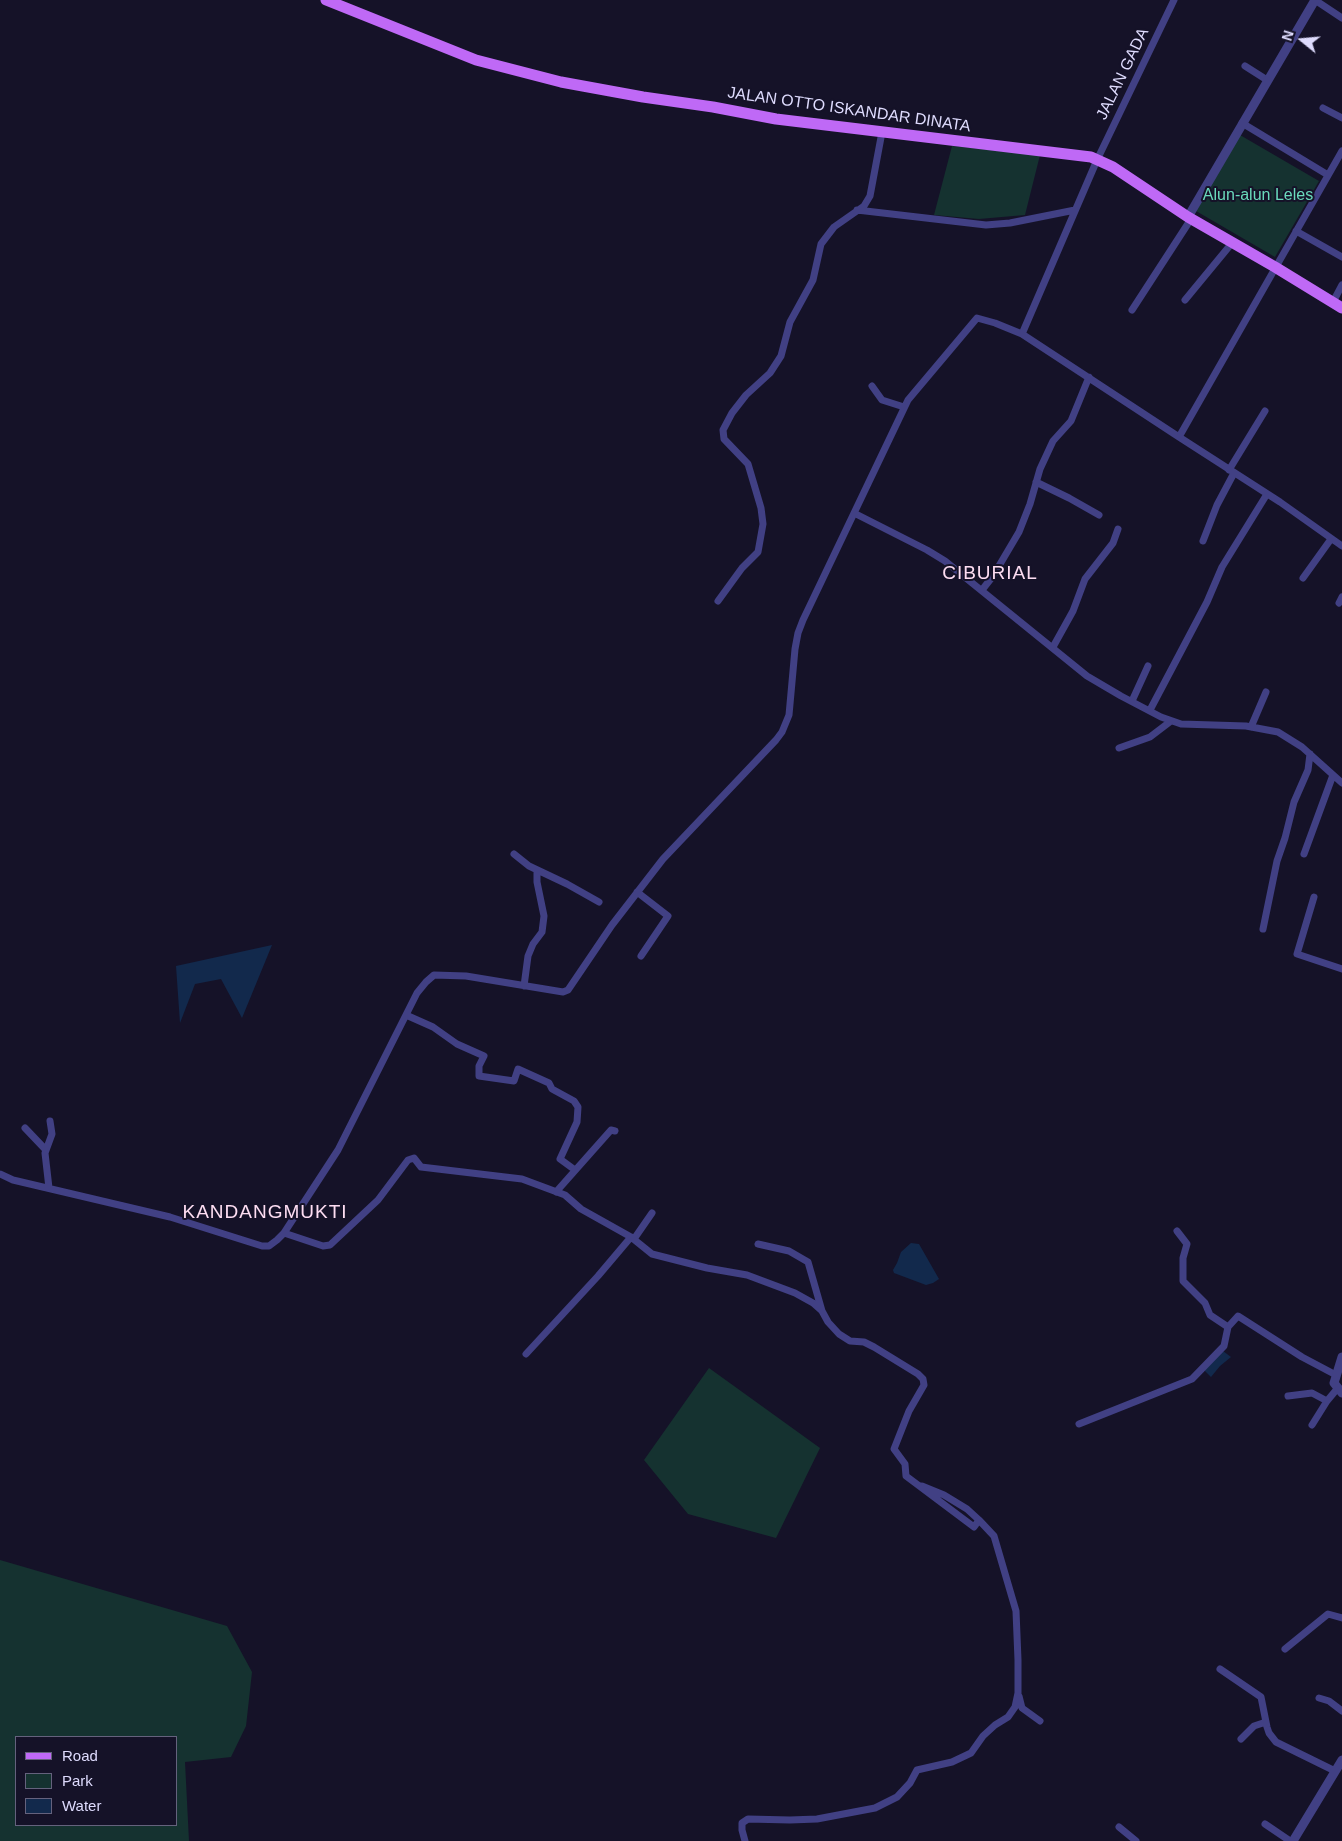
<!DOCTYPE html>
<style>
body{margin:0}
#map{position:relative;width:1342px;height:1841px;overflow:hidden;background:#151228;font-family:Helvetica,sans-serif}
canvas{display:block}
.legend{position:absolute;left:15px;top:1736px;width:162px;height:90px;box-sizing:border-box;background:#151228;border:1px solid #65627d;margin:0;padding:6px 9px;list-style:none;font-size:15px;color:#dedbfd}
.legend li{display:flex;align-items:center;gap:10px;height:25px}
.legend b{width:25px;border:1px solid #65627d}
.north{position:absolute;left:1277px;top:15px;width:50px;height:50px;-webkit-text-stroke:4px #151228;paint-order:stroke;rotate:287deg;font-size:14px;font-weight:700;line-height:20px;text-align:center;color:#dedbfd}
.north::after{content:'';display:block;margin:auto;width:18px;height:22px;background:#dedbfd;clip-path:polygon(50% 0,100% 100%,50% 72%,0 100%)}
</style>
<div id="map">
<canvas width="1342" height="1841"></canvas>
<ul class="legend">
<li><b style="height:6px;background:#bf69f6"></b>Road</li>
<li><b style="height:14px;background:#153230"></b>Park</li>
<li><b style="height:14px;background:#12294c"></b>Water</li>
</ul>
<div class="north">N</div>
</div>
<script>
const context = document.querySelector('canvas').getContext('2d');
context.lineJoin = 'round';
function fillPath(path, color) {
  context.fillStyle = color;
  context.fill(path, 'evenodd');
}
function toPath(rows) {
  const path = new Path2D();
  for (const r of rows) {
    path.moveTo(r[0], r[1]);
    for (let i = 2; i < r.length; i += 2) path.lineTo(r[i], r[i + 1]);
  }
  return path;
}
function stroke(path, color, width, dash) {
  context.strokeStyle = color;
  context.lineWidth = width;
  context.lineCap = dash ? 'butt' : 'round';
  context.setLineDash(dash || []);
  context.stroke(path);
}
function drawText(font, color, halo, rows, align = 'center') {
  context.font = font + ' Helvetica,sans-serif';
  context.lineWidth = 4;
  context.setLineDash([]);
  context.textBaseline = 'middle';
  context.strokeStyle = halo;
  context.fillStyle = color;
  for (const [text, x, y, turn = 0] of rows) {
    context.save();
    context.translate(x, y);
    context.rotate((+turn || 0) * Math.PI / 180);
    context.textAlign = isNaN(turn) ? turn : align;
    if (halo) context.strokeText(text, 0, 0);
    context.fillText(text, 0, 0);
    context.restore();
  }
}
fillPath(toPath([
 [1240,135,1319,181,1275,257,1196,211],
 [952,146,1040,155,1025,215,979,219,934,215],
 [709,1368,820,1448,776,1538,688,1514,644,1460],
 [0,1560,227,1626,252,1672,246,1726,231,1757,185,1762,189,1841,0,1841],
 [16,1737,176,1737,176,1825,16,1825]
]), '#153230');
fillPath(toPath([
 [272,945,242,1018,221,979,195,984,180,1023,176,966],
 [911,1243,919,1244,939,1279,933,1283,926,1285,894,1273,893,1270,897,1263,901,1252],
 [1223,1351,1231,1357,1220,1366,1211,1377,1204,1370]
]), '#12294c');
stroke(toPath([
 [1174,0,1097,160,1022,334,1179,437,1342,151],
 [1315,0,1342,18],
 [1245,66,1267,80],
 [1323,108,1342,118],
 [1242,123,1328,175],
 [857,210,986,225,1010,223,1075,210],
 [1296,231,1342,257],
 [1185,300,1232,243],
 [1333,302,1342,285],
 [1132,310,1191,219],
 [872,386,882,400,904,407],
 [1179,437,1280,502,1342,546],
 [1229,470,1265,411],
 [1036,482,1069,498,1099,515],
 [854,513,927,550,945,561,1087,676,1121,696,1161,717,1181,724,1246,726,1278,732,1302,747,1342,783],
 [1203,541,1217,505,1234,473],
 [1303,578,1331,539],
 [982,590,993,576,1019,532,1030,504,1040,469,1053,441,1071,421,1089,377],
 [718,601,742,568,758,552,763,524,761,508,748,464,724,439,723,430,732,413,746,395,770,373,781,356,790,322,813,280,821,244,834,227,864,206,870,196,882,132],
 [1339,603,1342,597],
 [1053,647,1073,611,1085,579,1113,543,1118,529],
 [1132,701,1148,666],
 [1150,710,1207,602,1222,567,1267,494],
 [1251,727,1266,692],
 [1119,748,1150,737,1171,721],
 [514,854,529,866,567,884,599,902],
 [1304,854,1333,775],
 [637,892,668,916,641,956],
 [1314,897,1297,954,1342,969],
 [1263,929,1277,861,1285,838,1294,802,1308,770,1310,754],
 [524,986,528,956,533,944,542,932,544,916,537,882,537,870],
 [406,1015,433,1027,457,1044,484,1056,479,1066,479,1076,514,1081,518,1069,549,1083,552,1089,574,1101,578,1107,577,1122,560,1159,575,1170],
 [25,1128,45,1149],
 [0,1174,13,1180,170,1217,262,1246,269,1246,277,1240,284,1233,338,1150,417,993,426,982,434,975,466,976,563,992,568,990,612,925,663,859,776,740,782,732,789,715,795,649,798,633,803,620,908,400,977,318,995,323,1022,334],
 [49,1188,45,1153,52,1134,50,1121],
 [556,1192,611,1130,615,1131],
 [1177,1231,1187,1244,1183,1258,1183,1281,1205,1303,1210,1315,1228,1327],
 [284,1233,323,1246,330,1245,378,1200,408,1160,414,1158,421,1167,522,1179,565,1195,581,1209,631,1237,652,1254,707,1268,747,1275,795,1293,813,1303,822,1311,828,1322,839,1334,850,1341,864,1342,874,1347,918,1374,923,1379,924,1385,909,1411,894,1449,905,1464,906,1476,974,1527,979,1520,994,1536,1016,1611,1018,1660,1018,1693,1015,1707,1008,1717,995,1725,983,1736,971,1753,952,1762,917,1770,910,1783,897,1797,875,1808,817,1819,790,1820,748,1819,742,1823,742,1830,745,1841],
 [634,1239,652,1213],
 [758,1244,789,1251,808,1262,822,1311],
 [526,1354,598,1276,631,1237],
 [1288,1396,1312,1393,1327,1401,1337,1389],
 [1079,1424,1192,1379,1224,1346,1228,1327,1238,1316,1302,1357,1336,1375],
 [1312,1425,1327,1401],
 [922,1486,944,1495,967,1509,979,1520],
 [1285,1649,1328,1614,1342,1618],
 [1220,1669,1261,1697,1267,1727,1269,1733,1276,1742,1335,1771],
 [1019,1696,1022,1708,1040,1721],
 [1319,1698,1329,1701,1342,1711],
 [1241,1739,1254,1726,1266,1722],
 [1265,1824,1290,1841],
 [1119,1827,1136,1841]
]), '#414084', 7);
stroke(toPath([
 [1188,217,1315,0],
 [1342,1357,1334,1383,1342,1393],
 [1293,1841,1342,1760]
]), '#414084', 9);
stroke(toPath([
 [326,0,476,60,561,82,643,97,713,107,776,119,1091,157,1113,167,1188,217,1275,267,1342,308]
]), '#bf69f6', 11);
drawText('16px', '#dedbfd', '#151228', [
 ["JALAN GADA",1123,74,-64],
 ["JALAN OTTO ISKANDAR DINATA",849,110,8]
]);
drawText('16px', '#6adabc', '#151228', [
 ["Alun-alun Leles",1258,196]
]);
context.letterSpacing = '1px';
drawText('19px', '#fdddf2', '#151228', [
 ["CIBURIAL",990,574],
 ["KANDANGMUKTI",265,1213]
]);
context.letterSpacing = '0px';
</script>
